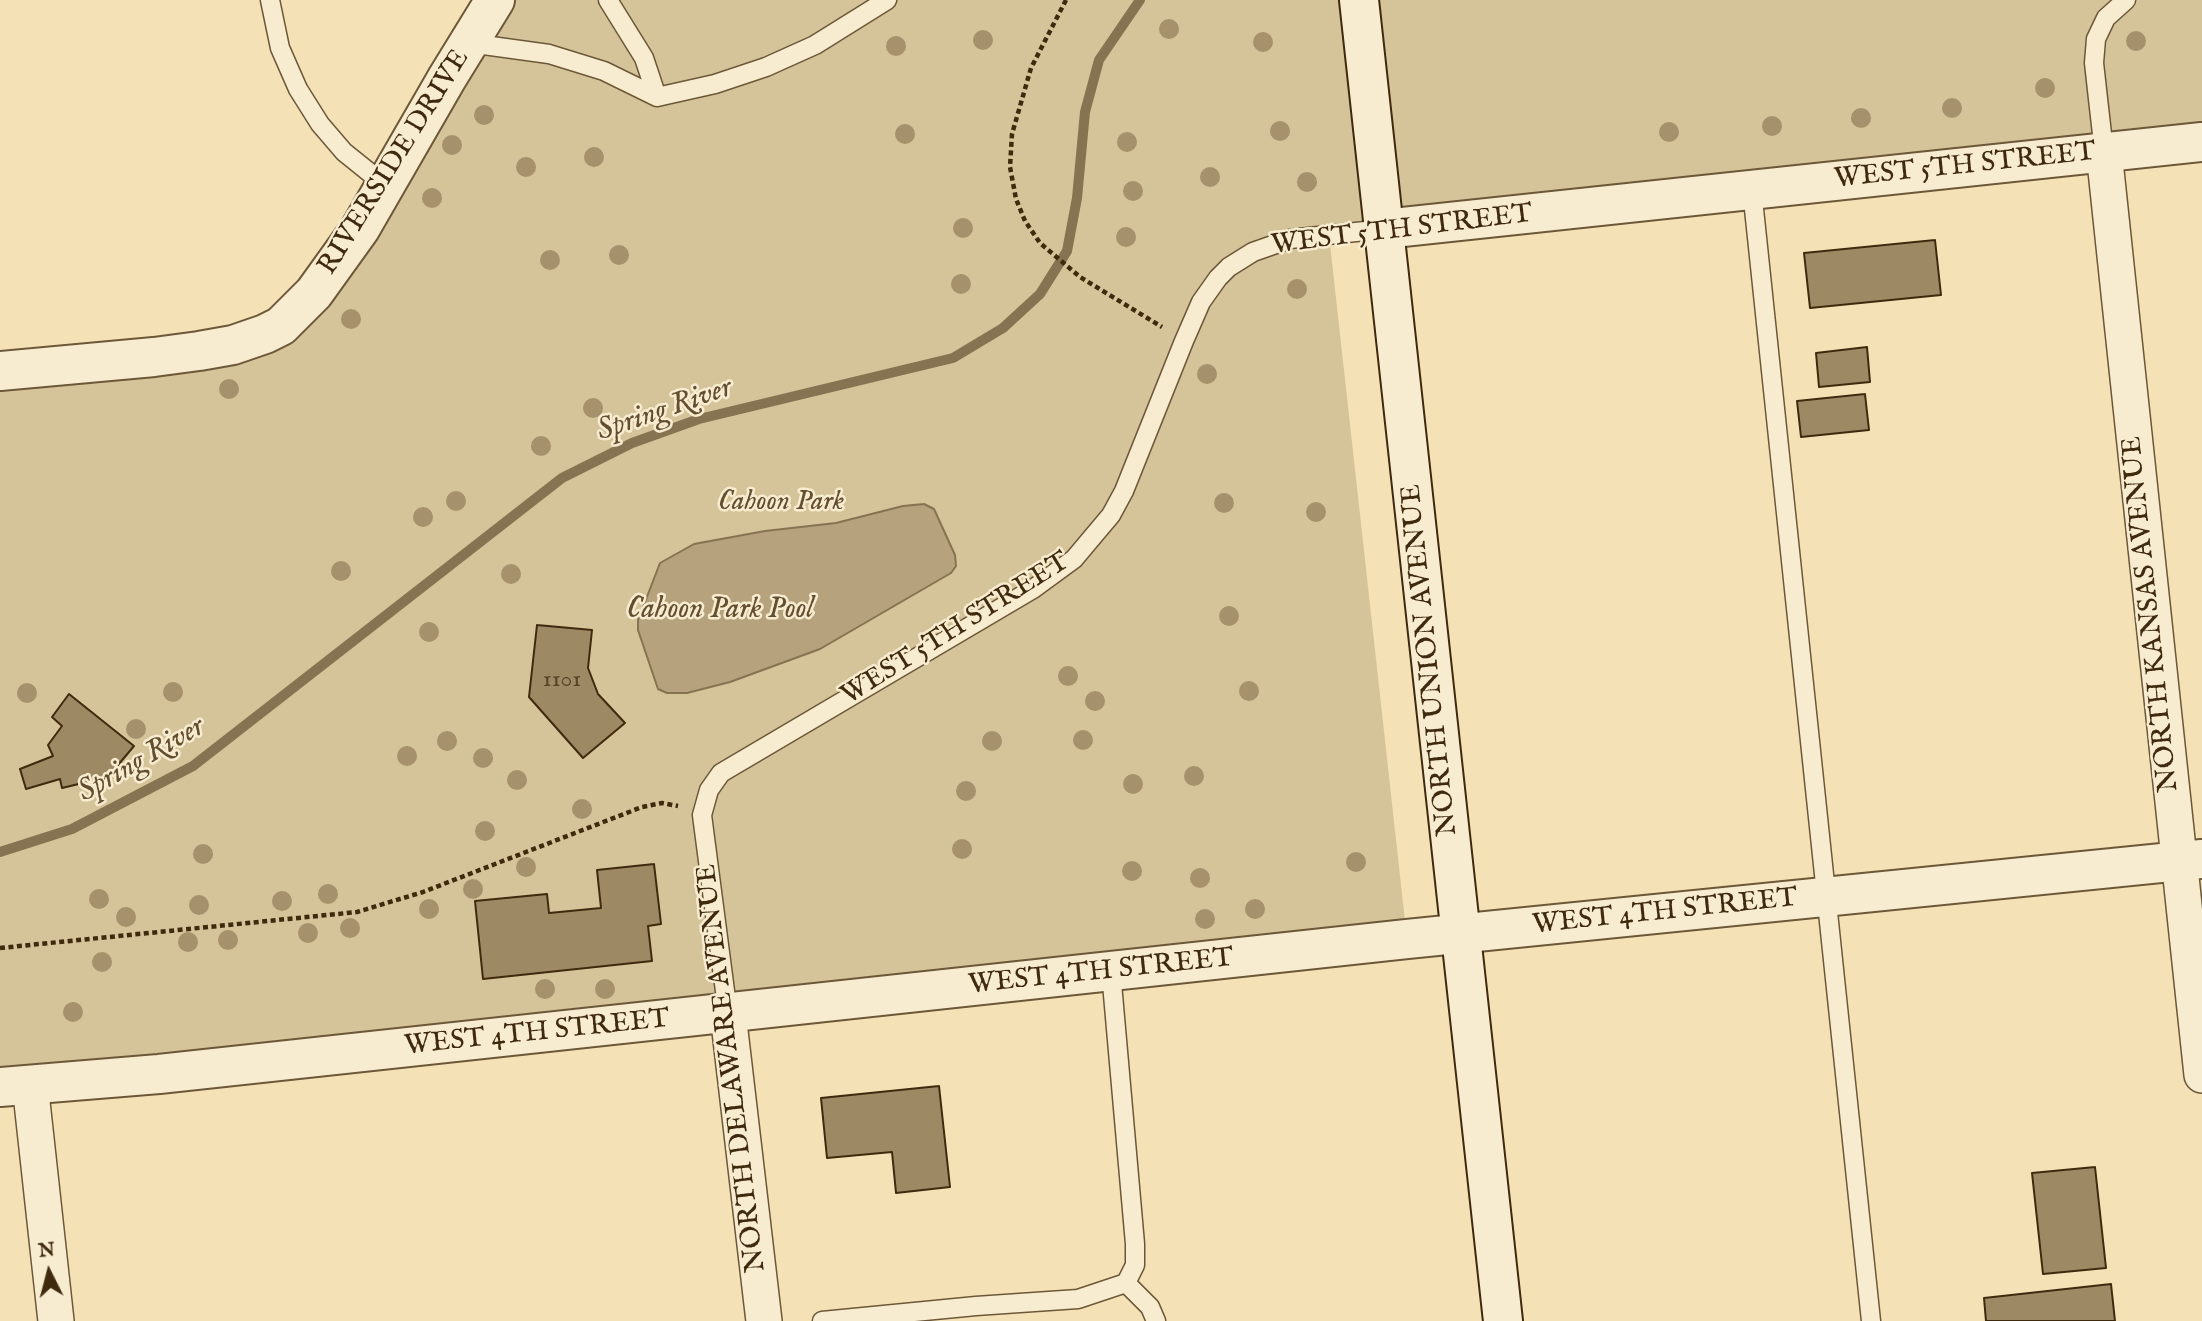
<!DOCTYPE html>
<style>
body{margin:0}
#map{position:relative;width:2202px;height:1321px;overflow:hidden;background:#f4e2b6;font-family:"IM FELL English",serif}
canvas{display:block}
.north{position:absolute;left:14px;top:1237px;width:70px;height:70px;-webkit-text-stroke:5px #f8ecd0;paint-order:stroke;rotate:354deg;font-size:19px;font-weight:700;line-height:28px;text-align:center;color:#3f2a0e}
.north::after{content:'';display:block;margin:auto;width:24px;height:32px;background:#3f2a0e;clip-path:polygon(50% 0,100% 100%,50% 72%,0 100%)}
</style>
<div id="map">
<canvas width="2202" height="1321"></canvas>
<div class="north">N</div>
</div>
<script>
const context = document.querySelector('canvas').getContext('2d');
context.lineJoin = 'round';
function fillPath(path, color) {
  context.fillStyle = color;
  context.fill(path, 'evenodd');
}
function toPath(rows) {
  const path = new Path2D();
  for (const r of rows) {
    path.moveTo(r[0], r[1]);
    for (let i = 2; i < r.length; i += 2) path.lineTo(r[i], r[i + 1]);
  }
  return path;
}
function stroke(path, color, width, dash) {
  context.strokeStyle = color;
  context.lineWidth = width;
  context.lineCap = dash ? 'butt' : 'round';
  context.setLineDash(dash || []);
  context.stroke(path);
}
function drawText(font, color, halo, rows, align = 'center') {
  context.font = font + ' "IM FELL English",serif';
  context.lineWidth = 5;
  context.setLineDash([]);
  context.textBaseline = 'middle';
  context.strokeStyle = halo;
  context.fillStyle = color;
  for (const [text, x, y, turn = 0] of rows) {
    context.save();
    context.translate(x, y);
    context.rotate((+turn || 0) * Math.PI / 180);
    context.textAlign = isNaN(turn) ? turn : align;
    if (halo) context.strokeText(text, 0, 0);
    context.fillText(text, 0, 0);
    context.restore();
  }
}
fillPath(toPath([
 [495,0,2202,0,2202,142,1329,235,1407,939,0,1087,0,371,265,334]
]), '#d5c399');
const water = toPath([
 [924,504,934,509,955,555,956,566,951,573,820,649,730,682,687,693,667,693,658,689,638,630,638,620,660,563,694,544,765,531,836,523,903,506,924,504]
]);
fillPath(water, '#b6a37d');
stroke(water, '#867351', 2);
stroke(toPath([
 [0,852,72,829,193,766,562,478,632,443,699,419,953,358,1003,328,1040,294,1067,251,1077,198,1085,112,1099,60,1140,0]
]), '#867351', 10);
const building = toPath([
 [1935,240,1941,295,1810,308,1804,253,1935,240],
 [1867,347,1870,382,1819,387,1816,353,1867,347],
 [1865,394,1869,430,1801,437,1797,401,1865,394],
 [537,625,592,630,588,668,598,694,625,723,583,758,529,697,537,625],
 [69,694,134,746,108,777,62,788,60,779,26,789,20,769,53,756,48,745,62,726,52,717,69,694],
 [654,864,661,924,648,926,652,961,483,979,475,901,547,894,549,913,601,908,597,870,654,864],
 [939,1086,950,1187,896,1193,892,1152,827,1158,821,1098,939,1086],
 [2095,1167,2106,1268,2043,1274,2032,1173,2095,1167],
 [2111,1284,2115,1321,1986,1321,1984,1298,2111,1284]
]);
fillPath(building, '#9d8a65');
stroke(building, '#3f2a0e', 2);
const service = toPath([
 [270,0,280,48,298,89,320,124,344,152,385,185],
 [608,0,644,58,657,97],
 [469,43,549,54,604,71,657,97,715,84,766,67,815,45,887,0],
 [2104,152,2094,63,2096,39,2106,18,2126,0],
 [1752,190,1871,1321],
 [728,1014,702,815,709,790,721,773,1033,589,1074,559,1111,515,1124,491,1184,341,1201,302,1218,278,1229,267,1253,252,1290,239,1384,229],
 [1126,1283,1150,1307,1156,1321],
 [822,1321,976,1306,1078,1299,1126,1283,1135,1265,1135,1244,1111,972]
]);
const minor = toPath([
 [2104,152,2202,1075],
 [728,1014,764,1321],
 [30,1084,56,1321]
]);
const tertiary = toPath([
 [1384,229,2202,142],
 [0,371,154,357,199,351,233,345,265,334,281,326,314,293,360,229,447,78,495,0],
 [0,1087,159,1074,1407,939,2202,859]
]);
const secondary = toPath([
 [1359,0,1503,1321]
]);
stroke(service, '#6c5838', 21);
stroke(minor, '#6c5838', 38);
stroke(tertiary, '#6c5838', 42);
stroke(secondary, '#3f2a0e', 42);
stroke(toPath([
 [1066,0,1031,68,1012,134,1010,167,1016,199,1025,221,1040,243,1080,277,1162,327],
 [0,948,357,912,423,892,642,807,662,803,678,806]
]), '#3f2a0e', 4.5, [5, 3.5]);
stroke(service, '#f8ecd0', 18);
stroke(minor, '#f8ecd0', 35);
stroke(tertiary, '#f8ecd0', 38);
stroke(secondary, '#f8ecd0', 38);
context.fillStyle = '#a5926d';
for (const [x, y] of [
 [1169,29],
 [983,40],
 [2136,41],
 [1263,42],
 [896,46],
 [2045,88],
 [1952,108],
 [484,115],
 [1861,118],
 [1772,126],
 [1280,131],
 [1669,132],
 [905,134],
 [1127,142],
 [452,145],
 [594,157],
 [526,167],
 [1210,177],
 [1307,182],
 [1133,191],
 [432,198],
 [963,228],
 [1126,237],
 [619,255],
 [550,260],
 [961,284],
 [1297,289],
 [351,319],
 [1207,374],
 [229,389],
 [593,408],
 [541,446],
 [456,501],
 [1224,503],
 [1316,512],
 [423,517],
 [341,571],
 [511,574],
 [1229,616],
 [429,632],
 [1068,676],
 [1249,691],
 [173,692],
 [27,693],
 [1095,701],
 [136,729],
 [1083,740],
 [447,741],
 [992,741],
 [407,756],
 [483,758],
 [1194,776],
 [517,780],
 [1133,784],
 [966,791],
 [582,809],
 [485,831],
 [962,849],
 [203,854],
 [1356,862],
 [526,867],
 [1132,871],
 [1200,878],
 [473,889],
 [328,894],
 [99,899],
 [282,901],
 [199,905],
 [429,909],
 [1255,909],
 [126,917],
 [1205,919],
 [350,928],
 [308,933],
 [228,940],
 [188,942],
 [102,962],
 [545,989],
 [605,989],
 [73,1012]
]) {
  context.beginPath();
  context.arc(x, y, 10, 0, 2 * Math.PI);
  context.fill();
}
drawText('24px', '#564224', null, [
 ["1101",562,681]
]);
drawText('28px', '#3f2a0e', '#f8ecd0', [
 ["RIVERSIDE DRIVE",395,163,-58],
 ["WEST 5TH STREET",1965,167,-6],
 ["WEST 5TH STREET",1402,231,-7],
 ["NORTH KANSAS AVENUE",2152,614,-96],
 ["WEST 5TH STREET",956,630,-32],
 ["NORTH UNION AVENUE",1431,660,-96],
 ["WEST 4TH STREET",1665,913,-6],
 ["WEST 4TH STREET",1101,973,-6],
 ["WEST 4TH STREET",537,1034,-6],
 ["NORTH DELAWARE AVENUE",733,1068,-97]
]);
drawText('italic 28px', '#645031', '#f8ecd0', [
 ["Cahoon Park",781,503]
]);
drawText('italic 30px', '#634e2f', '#f8ecd0', [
 ["Spring River",665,411,-19],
 ["Cahoon Park Pool",720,611],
 ["Spring River",142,761,-30]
]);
</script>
